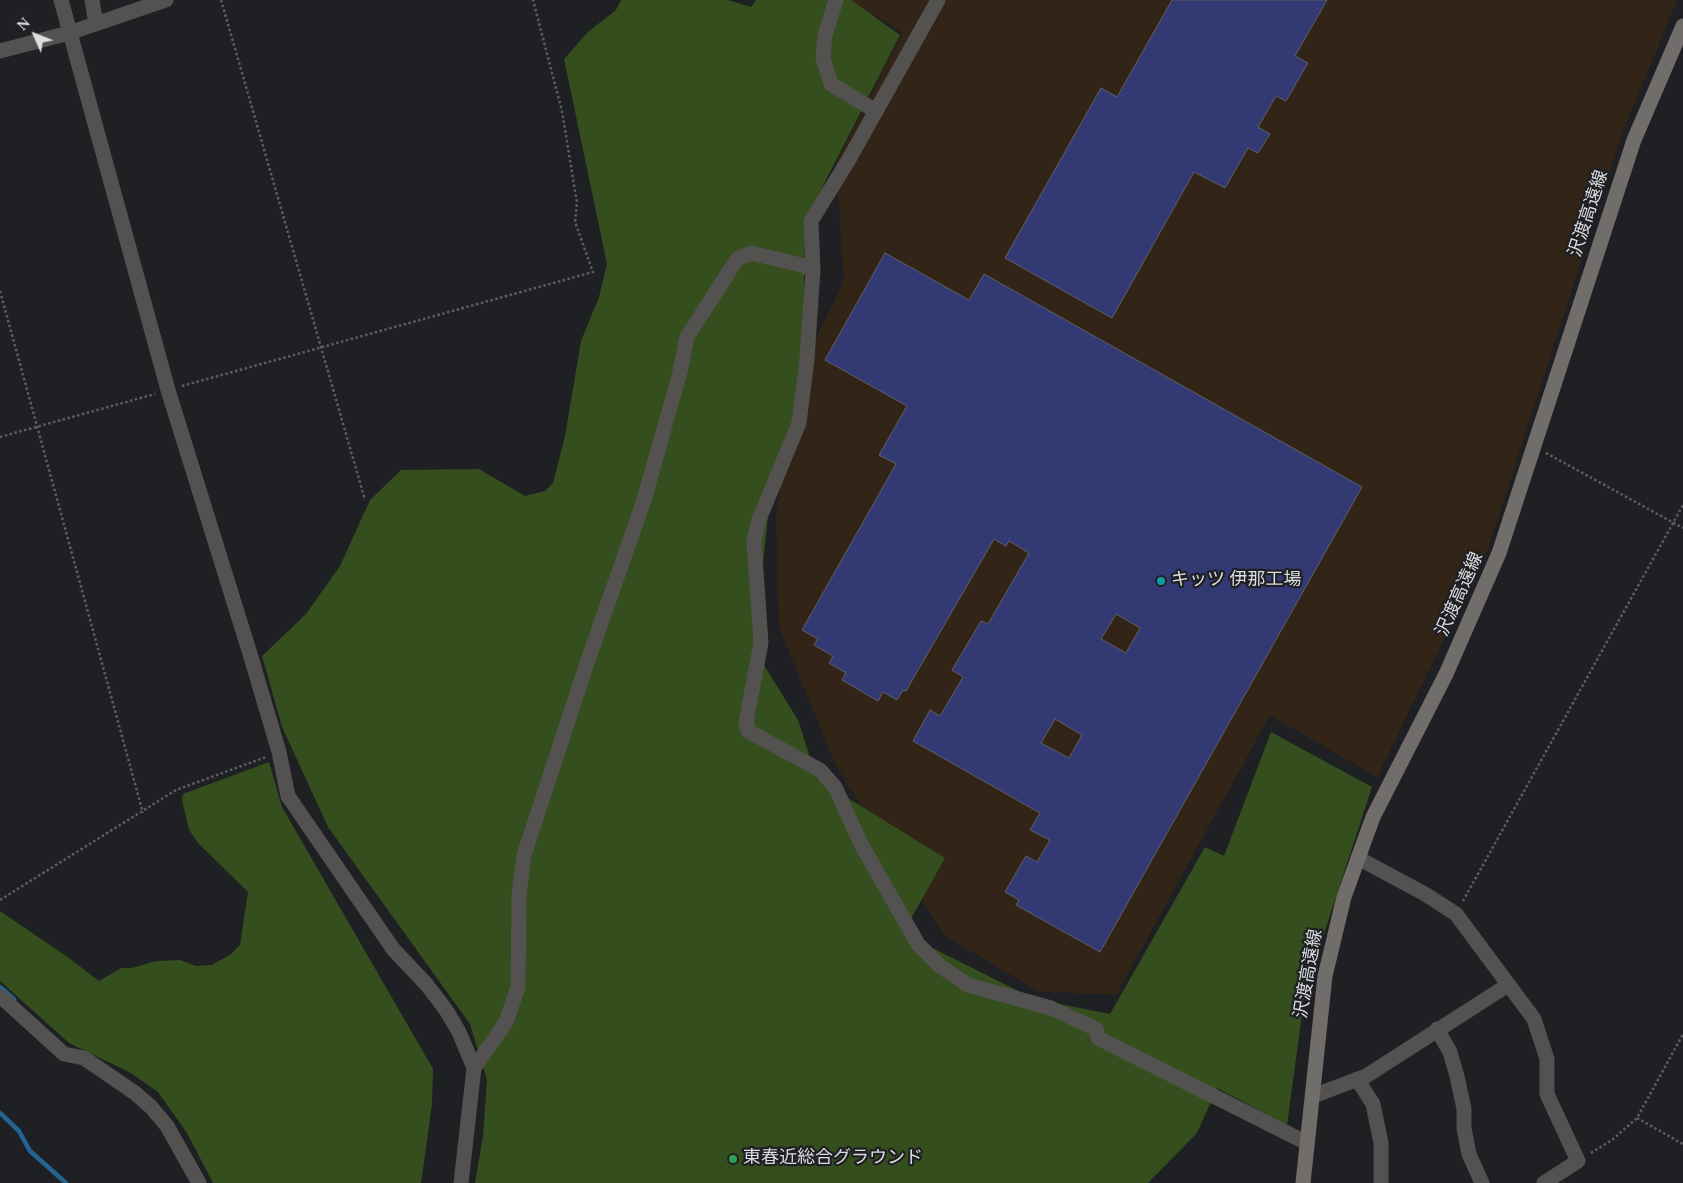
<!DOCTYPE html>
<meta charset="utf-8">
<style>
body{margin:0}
#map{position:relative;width:1683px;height:1183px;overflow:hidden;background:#1f2024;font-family:Spectral,serif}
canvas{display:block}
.north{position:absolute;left:10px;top:10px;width:50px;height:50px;-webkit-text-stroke:4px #1f2024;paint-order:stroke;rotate:314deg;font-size:14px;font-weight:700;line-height:20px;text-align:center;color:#dcdde0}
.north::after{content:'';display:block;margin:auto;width:18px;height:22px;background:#dcdde0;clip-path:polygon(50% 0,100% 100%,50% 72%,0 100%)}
</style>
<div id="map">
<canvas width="1683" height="1183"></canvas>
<div class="north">N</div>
</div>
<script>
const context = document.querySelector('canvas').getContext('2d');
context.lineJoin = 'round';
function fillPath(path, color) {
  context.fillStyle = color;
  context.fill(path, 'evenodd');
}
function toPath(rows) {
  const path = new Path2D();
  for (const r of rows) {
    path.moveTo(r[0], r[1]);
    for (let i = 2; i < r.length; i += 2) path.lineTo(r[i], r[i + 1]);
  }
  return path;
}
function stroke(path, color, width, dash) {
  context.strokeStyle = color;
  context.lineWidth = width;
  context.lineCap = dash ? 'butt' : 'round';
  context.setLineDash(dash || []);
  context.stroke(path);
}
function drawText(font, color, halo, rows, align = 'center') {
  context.font = font + ' Spectral,"Noto Sans JP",serif';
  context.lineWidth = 4.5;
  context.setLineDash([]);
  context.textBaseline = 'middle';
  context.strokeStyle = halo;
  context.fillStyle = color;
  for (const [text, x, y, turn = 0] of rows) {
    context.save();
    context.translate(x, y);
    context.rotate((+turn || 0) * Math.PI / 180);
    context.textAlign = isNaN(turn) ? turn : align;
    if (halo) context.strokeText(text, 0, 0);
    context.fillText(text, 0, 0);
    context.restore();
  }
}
fillPath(toPath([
 [838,0,1677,0,1622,134,1488,549,1377,777,1270,715,1116,995,1038,991,945,936,835,764,779,627,776,514,795,380,844,281,836,162,903,33,878,17]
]), '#322518');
fillPath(toPath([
 [621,0,728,0,751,7,756,0,851,0,900,35,805,221,803,352,795,416,772,478,754,649,798,720,817,779,945,858,903,933,1034,999,1110,1014,1205,847,1224,856,1271,732,1372,787,1305,992,1287,1125,1217,1088,1197,1133,1148,1183,475,1183,483,1136,487,1080,470,1024,328,827,282,727,262,656,306,614,340,566,370,500,401,470,479,469,525,496,545,491,553,483,565,436,581,341,599,297,607,264,564,59,588,32,616,10],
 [269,762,282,807,433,1069,432,1104,421,1183,213,1183,187,1133,158,1092,129,1072,69,1043,0,981,0,911,69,958,99,981,121,968,132,968,156,961,180,960,196,966,212,965,231,954,240,945,248,892,199,844,189,830,182,800,183,794]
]), '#344e1d');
stroke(toPath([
 [0,987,14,999],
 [0,1113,19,1131,30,1151,66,1183]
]), '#236492', 4.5);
const building = toPath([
 [1172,0,1327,0,1295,56,1308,63,1286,101,1276,96,1258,127,1270,134,1258,153,1248,148,1225,188,1194,172,1112,318,1005,258,1101,88,1117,97,1172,0],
 [885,253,969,300,984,274,1362,487,1100,952,1016,905,1019,900,1005,892,1026,856,1037,862,1050,840,1030,830,1040,813,913,741,930,710,940,716,963,677,952,670,981,621,988,624,1029,553,1009,541,1006,546,994,539,906,691,903,690,897,700,883,692,878,701,842,680,846,673,829,663,833,656,814,645,818,639,802,630,896,464,879,455,907,406,825,360,885,253],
 [1116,614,1140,628,1126,653,1101,639,1116,614],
 [1055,719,1082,735,1069,758,1041,743,1055,719]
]);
fillPath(building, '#333973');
stroke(building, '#5f6065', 1);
stroke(toPath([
 [221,0,365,500],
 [0,291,143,813],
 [182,386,593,272,575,222,577,203,562,111,533,0],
 [0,437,155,394],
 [1546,453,1683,528],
 [0,900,176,790,266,757],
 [1463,901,1683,505],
 [1637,1118,1683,1144],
 [1591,1153,1612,1140,1637,1118,1683,1034]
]), '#5d5e61', 2.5, [2.5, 2.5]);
stroke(toPath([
 [61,0,168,390,251,657,279,752,288,796,393,949,427,985,446,1010,459,1032,474,1068,461,1183],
 [92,0,96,24],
 [836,0,825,35,823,58,831,84,876,111],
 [938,0,848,161,811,221,813,270,807,359,799,423,758,522,754,542,761,643,746,722,748,731,820,770,835,787,861,844,918,944,940,966,968,985,1051,1008,1096,1029,1098,1038,1307,1143],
 [0,51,69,33,166,0],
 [1358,858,1425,894,1456,914,1534,1019,1547,1059,1547,1094,1578,1161,1544,1183],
 [0,996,64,1054,84,1058,135,1093,151,1107,167,1126,199,1183],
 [1437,1029,1450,1052,1457,1076,1464,1109,1464,1128,1469,1154,1482,1183],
 [474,1068,506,1022,518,987,519,895,524,855,587,663,644,500,680,372,687,337,737,259,751,253,801,265,813,270],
 [1357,1079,1373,1104,1381,1143,1381,1183],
 [1313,1096,1366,1076,1508,985]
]), '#545250', 15);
stroke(toPath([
 [1303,1183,1325,976,1344,897,1373,817,1446,674,1499,553,1634,140,1683,26]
]), '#706d6b', 15);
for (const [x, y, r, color] of [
 [1161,581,5,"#0f9aa8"],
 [733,1159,5,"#2e9e5b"]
]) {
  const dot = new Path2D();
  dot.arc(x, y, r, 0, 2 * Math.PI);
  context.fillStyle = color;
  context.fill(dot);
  stroke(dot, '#1f2024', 2);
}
drawText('18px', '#dcdde0', '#1f2024', [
 ["沢渡高遠線",1590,214,-72],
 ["沢渡高遠線",1461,595,-66],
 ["沢渡高遠線",1310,974,-80]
]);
drawText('18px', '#dcdde0', '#1f2024', [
 ["キッツ 伊那工場",1171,581],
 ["東春近総合グラウンド",743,1159]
], 'left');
</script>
